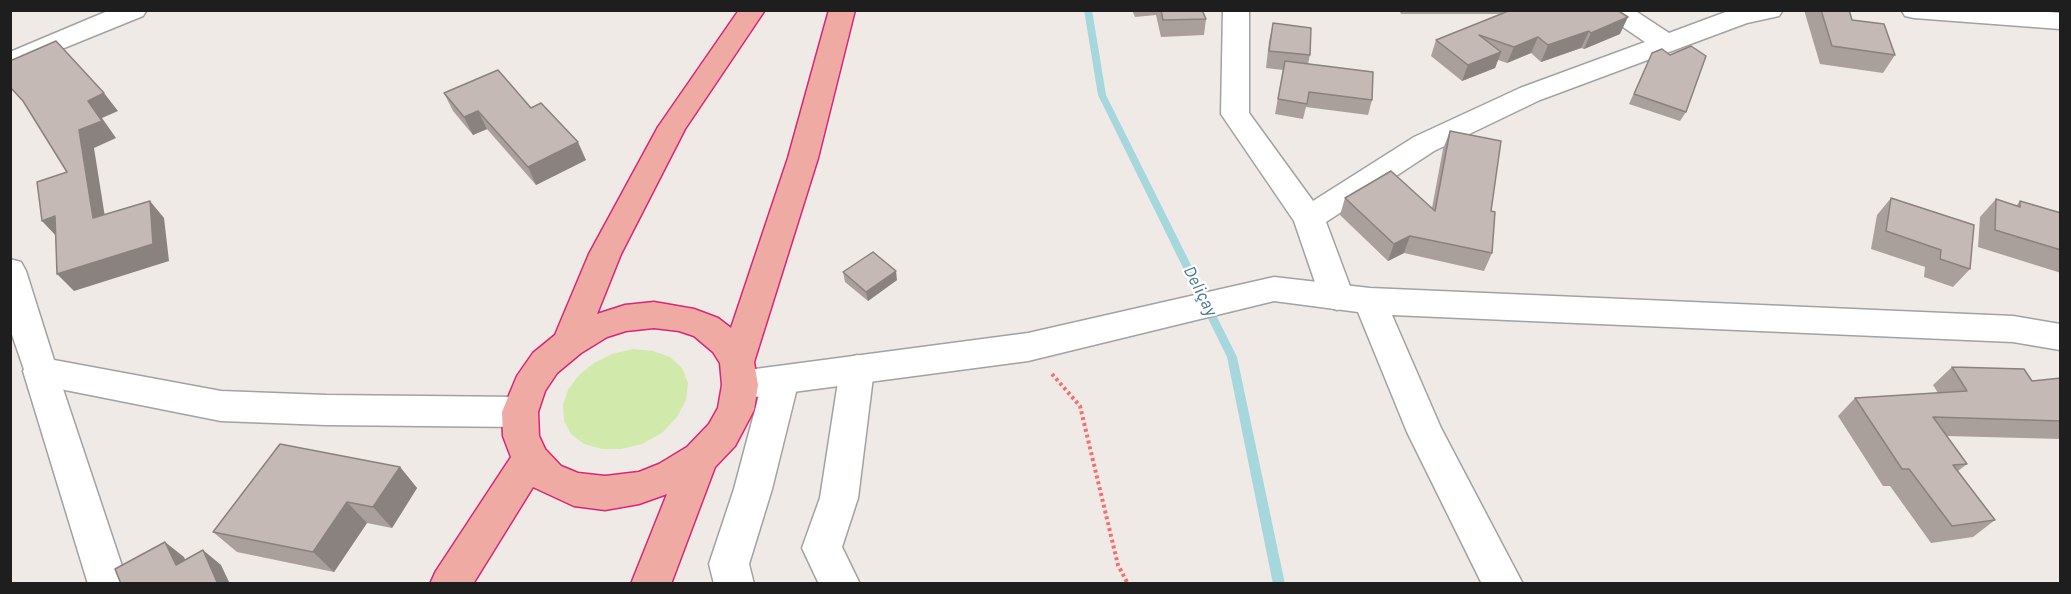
<!DOCTYPE html>
<meta charset="utf-8">
<style>
body{margin:0}
#map{position:relative;width:2071px;height:594px;overflow:hidden;background:#efeae5;font-family:Karla,sans-serif}
canvas{display:block}
.frame{position:absolute;inset:0;border:12px solid #1e1e1e;pointer-events:none}
</style>
<div id="map">
<canvas width="2071" height="594"></canvas>
<div class="frame"></div>
</div>
<script>
const context = document.querySelector('canvas').getContext('2d');
context.lineJoin = 'round';
function fillPath(path, color) {
  context.fillStyle = color;
  context.fill(path, 'evenodd');
}
function toPath(rows) {
  const path = new Path2D();
  for (const r of rows) {
    path.moveTo(r[0], r[1]);
    for (let i = 2; i < r.length; i += 2) path.lineTo(r[i], r[i + 1]);
  }
  return path;
}
function stroke(path, color, width, dash) {
  context.strokeStyle = color;
  context.lineWidth = width;
  context.lineCap = dash ? 'butt' : 'round';
  context.setLineDash(dash || []);
  context.stroke(path);
}
function drawText(font, color, halo, rows, align = 'center') {
  context.font = font + ' Karla,sans-serif';
  context.lineWidth = 4.5;
  context.setLineDash([]);
  context.textBaseline = 'middle';
  context.strokeStyle = halo;
  context.fillStyle = color;
  for (const [text, x, y, turn = 0] of rows) {
    context.save();
    context.translate(x, y);
    context.rotate((+turn || 0) * Math.PI / 180);
    context.textAlign = isNaN(turn) ? turn : align;
    if (halo) context.strokeText(text, 0, 0);
    context.fillText(text, 0, 0);
    context.restore();
  }
}
fillPath(toPath([
 [633,349,653,351,670,357,682,368,688,383,686,400,677,417,662,433,642,444,621,449,602,449,584,444,571,434,564,421,563,405,568,390,579,375,594,363,612,354]
]), '#d1e9ab');
fillPath(toPath([
 [1084,10,1092,10,1106,95,1237,357,1285,584,1273,584,1227,357,1098,95,1084,10]
]), '#a5d7dc');
const minor = toPath([
 [110,10,147,10,143,16,10,70,10,52,110,10],
 [1223,10,1249,10,1249,113,1313,201,1414,137,1520,88,1645,42,1607,16,1603,10,1634,10,1669,33,1731,10,1783,10,1779,16,1747,23,1540,100,1434,151,1326,222,1354,297,1349,306,1337,310,1325,306,1320,297,1294,221,1221,114,1223,10],
 [1901,10,2026,10,2060,13,2060,29,1914,18,1905,16,1901,10],
 [857,355,869,359,874,369,858,498,842,547,860,584,819,584,802,548,820,498,840,369,845,359,857,355],
 [40,357,52,361,57,371,128,584,88,584,23,371,28,361,40,357],
 [781,366,793,370,799,380,772,489,749,564,754,584,714,584,709,564,734,489,763,380,769,370,781,366]
]);
const tertiary = toPath([
 [10,259,21,262,26,271,54,360,221,391,326,395,520,397,533,401,538,412,533,423,520,427,326,425,221,421,40,385,28,381,10,329,10,259],
 [1274,277,1370,288,2013,316,2060,324,2060,350,2013,342,1392,315,1441,428,1523,584,1482,584,1407,432,1358,312,1274,301,1028,361,740,399,728,395,722,385,728,375,740,371,1028,333,1274,277]
]);
const trunk = toPath([
 [739,10,765,10,685,129,621,254,597,314,625,305,654,302,694,309,718,318,731,328,788,158,829,10,855,10,818,158,754,362,758,385,754,410,735,446,715,467,671,584,631,584,667,494,639,504,605,510,574,506,533,487,473,584,430,584,436,571,511,457,503,436,502,412,517,376,533,353,555,335,589,254,658,127,739,10],
 [654,328,679,331,694,336,713,352,720,363,722,385,718,408,709,424,687,447,659,464,639,472,605,476,578,473,561,466,545,449,539,436,538,412,545,391,557,373,581,353,607,337,626,331,654,328]
]);
stroke(minor, '#a2a2a2', 3);
stroke(tertiary, '#a2a2a2', 3);
stroke(trunk, '#d92679', 3);
stroke(toPath([
 [1052,374,1080,406,1118,565,1128,584]
]), '#f86d70', 4, [3, 3]);
fillPath(minor, '#fff');
fillPath(tertiary, '#fff');
fillPath(trunk, '#f0aaa4');
fillPath(toPath([
 [1132,10,1202,10,1206,19,1204,35,1161,37,1156,15,1135,17],
 [1399,10,1617,10,1620,34,1584,49,1581,48,1541,62,1531,53,1507,63,1498,60,1495,68,1462,81,1431,56,1436,40,1503,14,1401,14],
 [1804,10,1849,10,1852,20,1895,55,1883,73,1820,64],
 [1273,23,1310,55,1308,64,1372,100,1368,115,1306,107,1303,119,1275,114,1283,70,1266,68,1269,41],
 [1652,53,1670,55,1686,112,1680,121,1629,104],
 [444,93,531,108,586,160,536,185,487,129,473,135,453,111],
 [1450,131,1491,211,1492,253,1484,271,1404,253,1388,261,1340,215,1345,198,1432,208,1443,149],
 [1891,198,1970,269,1953,287,1924,277,1925,267,1871,249,1877,215],
 [1996,199,2016,206,2020,201,2061,213,2061,273,1978,247,1980,217],
 [843,272,897,280,868,301,845,282],
 [1952,367,2032,381,2061,378,2061,439,1947,436,1967,464,1958,471,1995,520,1973,537,1931,543,1890,486,1883,486,1838,416,1855,398,1938,393,1933,385],
 [400,467,417,488,392,528,367,523,334,572,237,552,213,532]
]), '#a99f9b');
fillPath(toPath([
 [1628,17,1620,34,1584,49,1591,33],
 [1589,31,1581,48,1541,62,1548,45],
 [1538,37,1531,53,1507,63,1514,47],
 [1501,52,1495,68,1462,81,1468,65],
 [104,93,118,111,102,118,116,138,94,148,108,236,93,218,79,130,88,101],
 [478,111,487,129,473,135,464,117],
 [578,142,586,160,536,185,528,167],
 [150,201,164,218,169,261,74,291,57,274],
 [55,216,58,238,42,221],
 [1410,236,1404,253,1388,261,1394,244],
 [896,271,897,280,868,301,866,292],
 [400,467,417,488,392,528,373,507],
 [347,502,367,523,334,572,313,552],
 [165,542,184,557,194,580,176,565],
 [203,550,221,565,230,584,215,584]
]), '#89827e');
const building = toPath([
 [1161,10,1202,10,1206,19,1163,20,1161,10],
 [1511,10,1617,10,1628,17,1591,33,1589,31,1548,45,1538,37,1514,47,1479,35,1501,52,1468,65,1436,40,1511,10],
 [1821,10,1849,10,1852,20,1884,24,1895,55,1832,46,1821,10],
 [1273,23,1311,28,1310,55,1269,51,1273,23],
 [56,41,104,93,88,101,102,121,79,130,93,218,150,201,153,244,57,274,55,216,42,221,37,182,67,172,23,101,10,87,10,61,56,41],
 [1691,46,1706,56,1686,112,1634,94,1652,53,1662,49,1670,55,1691,46],
 [1285,61,1373,72,1372,100,1309,92,1307,104,1278,99,1285,61],
 [498,70,531,108,541,103,578,142,528,167,478,111,464,117,444,93,498,70],
 [1450,131,1501,141,1491,211,1495,212,1492,253,1410,236,1394,244,1345,198,1391,171,1435,211,1450,131],
 [1891,198,1974,225,1970,269,1940,259,1941,250,1886,231,1891,198],
 [1996,199,2020,207,2020,201,2061,213,2061,250,1995,230,1996,199],
 [873,252,896,271,866,292,843,272,873,252],
 [1952,367,2024,369,2032,381,2061,378,2061,421,1933,417,1967,464,1953,465,1995,520,1952,526,1909,469,1902,469,1855,398,1967,391,1952,367],
 [280,444,400,467,373,507,347,502,313,552,213,532,280,444],
 [165,542,176,565,203,550,217,582,215,584,121,584,115,569,165,542]
]);
fillPath(building, '#c4b9b4');
stroke(building, '#89827e', 1.5);
drawText('italic 18px', '#437796', '#fff', [
 ["Deliçay",1200,291,63]
]);
</script>
